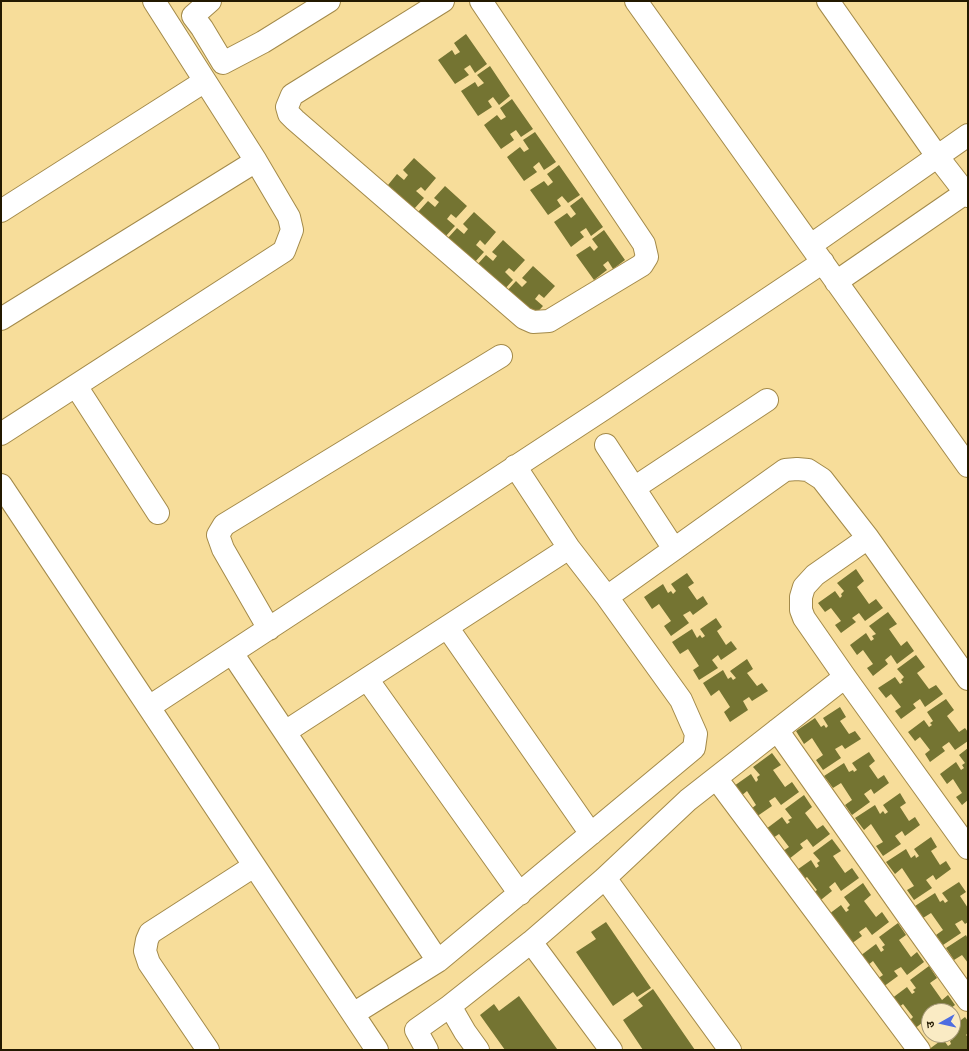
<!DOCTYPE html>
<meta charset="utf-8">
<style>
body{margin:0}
#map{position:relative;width:969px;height:1051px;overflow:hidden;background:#f7dd9a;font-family:Arial,"Noto Sans Devanagari",sans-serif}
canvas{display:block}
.frame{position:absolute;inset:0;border:2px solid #231900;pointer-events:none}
.north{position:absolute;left:921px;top:1003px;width:40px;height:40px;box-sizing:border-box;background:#faebc4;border:1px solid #a49776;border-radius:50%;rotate:262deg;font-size:11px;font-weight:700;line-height:16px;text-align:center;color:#231900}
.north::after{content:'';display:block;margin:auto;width:14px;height:18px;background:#4e6de1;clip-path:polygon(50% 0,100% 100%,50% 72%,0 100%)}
</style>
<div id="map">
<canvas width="969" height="1051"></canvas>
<div class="frame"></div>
<div class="north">उ</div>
</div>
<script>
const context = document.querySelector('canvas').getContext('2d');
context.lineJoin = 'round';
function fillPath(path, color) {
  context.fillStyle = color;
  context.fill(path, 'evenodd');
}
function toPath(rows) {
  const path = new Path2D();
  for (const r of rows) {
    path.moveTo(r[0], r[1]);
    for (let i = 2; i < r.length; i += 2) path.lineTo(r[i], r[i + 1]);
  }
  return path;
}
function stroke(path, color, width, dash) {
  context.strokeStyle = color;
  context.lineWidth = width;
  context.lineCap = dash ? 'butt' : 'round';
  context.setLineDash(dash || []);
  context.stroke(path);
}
fillPath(toPath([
 [466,34,487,64,475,73,470,65,464,69,469,75,455,84,438,60,452,50,455,55,460,52,454,43],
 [490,66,510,96,499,105,493,97,488,101,492,107,478,116,461,91,475,82,478,87,484,83,477,75],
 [512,99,533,129,521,137,516,130,510,134,514,140,501,149,484,125,497,115,501,120,506,117,500,108],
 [535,132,556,162,544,170,539,162,533,167,537,172,524,181,507,157,520,147,524,152,529,149,523,140],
 [414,158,436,178,425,191,421,187,416,191,424,198,414,209,388,185,397,174,404,180,408,175,403,170],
 [559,165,580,195,568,203,562,196,557,200,561,206,548,215,530,190,544,181,548,186,553,182,547,174],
 [445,186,467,206,456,218,451,214,447,219,455,226,445,237,418,212,428,201,435,207,439,202,434,198],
 [582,197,603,227,591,236,586,228,580,232,584,237,571,247,554,222,567,213,571,218,576,214,570,206],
 [474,212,496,232,485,245,480,240,476,245,484,252,474,263,447,239,457,228,464,234,468,229,463,224],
 [604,230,625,260,613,269,608,261,603,265,607,270,594,280,576,255,590,246,594,251,598,247,592,239],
 [503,240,525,260,514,272,509,268,505,272,513,280,503,291,476,266,486,255,493,261,497,256,492,252],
 [533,266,555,286,544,298,539,294,535,299,543,306,533,317,506,292,516,281,522,287,527,282,522,278],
 [856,569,864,581,857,587,869,604,876,599,883,608,865,621,859,613,852,618,856,622,841,633,835,625,841,621,831,608,825,612,818,603,835,591,840,598,842,596,841,594,844,591,837,583],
 [687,573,694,583,688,587,697,600,703,596,708,604,693,615,690,611,683,615,689,623,671,636,664,626,671,621,659,604,652,609,644,597,663,584,668,593,671,591,673,594,676,591,671,584],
 [888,612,897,624,889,629,901,646,907,641,914,651,897,664,891,655,885,660,888,664,873,676,867,668,873,664,863,650,857,655,850,645,866,633,871,641,874,639,872,636,876,634,869,626],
 [716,618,722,627,717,631,726,645,731,641,737,649,721,660,718,655,712,660,718,668,699,680,693,670,699,666,688,649,680,654,672,642,692,629,697,638,700,635,702,638,705,636,700,629],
 [916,655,925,667,917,673,929,689,936,685,943,694,925,707,920,699,913,704,916,708,901,719,895,711,901,707,891,694,886,698,878,688,895,677,900,684,903,682,901,680,904,677,897,669],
 [747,659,753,669,747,673,757,686,762,683,768,691,752,701,749,697,743,701,748,710,730,722,724,712,730,707,719,690,711,696,703,683,723,670,728,679,731,677,733,680,736,678,730,671],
 [946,699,954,710,947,716,959,732,965,728,968,732,968,741,955,750,949,742,942,747,945,751,930,762,925,754,930,750,920,737,915,741,908,732,924,720,929,727,932,725,930,723,933,721,927,712],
 [840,707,846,717,840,721,849,734,855,731,861,739,845,749,842,745,835,749,841,758,823,770,816,760,823,755,812,738,804,744,796,731,815,718,821,727,824,725,826,728,828,726,823,718],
 [968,748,968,800,962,805,956,797,962,793,953,779,947,784,940,774,956,762,961,770,964,768,962,765,965,763,959,755],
 [869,752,875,761,869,766,878,779,884,775,889,783,874,794,871,789,864,794,870,802,852,815,845,805,852,800,841,783,833,788,824,776,844,763,849,772,853,770,854,772,857,770,852,763],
 [772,753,781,765,773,770,785,787,792,782,799,792,781,805,775,797,769,801,772,806,756,817,751,809,756,805,747,791,741,796,734,786,751,774,756,782,758,780,757,777,760,775,753,767],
 [900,793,906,803,900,807,909,821,915,817,920,825,905,836,902,831,895,836,901,844,883,856,876,846,883,842,871,824,864,830,855,818,875,805,880,814,883,811,885,814,888,812,883,805],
 [804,795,812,807,805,813,817,829,823,825,830,834,813,847,807,839,800,844,803,848,789,859,783,851,789,847,779,834,773,838,766,829,782,817,787,824,790,822,788,820,792,818,785,809],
 [931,837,937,847,931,851,940,865,946,861,951,869,936,880,933,875,926,880,932,888,914,900,907,890,914,886,902,868,895,874,886,862,906,849,911,858,915,855,916,858,919,856,914,849],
 [832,839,841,851,833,856,845,873,852,868,859,878,841,891,835,882,829,887,832,891,817,903,811,895,817,890,807,877,801,881,794,872,811,860,816,868,819,866,817,863,820,861,813,853],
 [959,882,966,892,960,896,968,908,968,922,965,924,962,920,955,924,961,933,943,945,936,935,943,930,931,913,923,918,915,906,935,893,940,902,943,900,945,903,948,901,942,893],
 [863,883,871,895,864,901,876,917,882,912,889,922,872,935,866,927,859,932,862,936,847,947,841,939,847,935,838,922,832,926,825,917,841,905,846,912,849,910,847,908,850,905,844,897],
 [606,922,651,988,637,997,633,992,613,1006,576,952,596,939,591,932],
 [898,923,906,935,899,940,911,957,917,952,924,962,907,975,901,967,894,971,898,976,883,987,877,979,883,975,873,961,867,966,860,956,876,944,881,952,884,950,882,947,885,945,879,937],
 [966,935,968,939,968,963,962,955,954,960,946,948],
 [929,966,937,978,930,983,942,1000,948,995,955,1005,947,1011,933,1011,932,1009,929,1011,925,1014,928,1018,913,1030,908,1022,913,1017,903,1004,898,1008,891,999,907,987,912,994,915,992,913,990,916,988,910,980],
 [653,989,695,1050,643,1050,623,1020,643,1006,638,1000],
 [519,996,557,1049,556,1050,505,1050,480,1015,494,1004,499,1011],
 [965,1017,968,1021,968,1033,966,1035,968,1037,968,1050,928,1050,943,1039,948,1046,951,1044,950,1041,953,1039,949,1035,953,1035,953,1026]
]), '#747432');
const street = toPath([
 [210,1,193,16,202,28,223,63,263,42,329,1],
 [443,1,292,95,287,107,289,114,295,120,524,318,533,322,549,321,642,265,647,257,644,244,481,1],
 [636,1,968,466],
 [828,1,937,156,968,196],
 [1,211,205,81,154,1],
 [811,245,968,135],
 [836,282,968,191],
 [1,319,256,161],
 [76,386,158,513],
 [1,434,284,251,292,230,289,217,256,161,205,81],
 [606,445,674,549],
 [1,485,377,1050],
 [634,488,767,400],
 [868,538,815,575,804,587,801,597,801,610,804,618,845,677,968,848],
 [569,548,607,597,785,470,797,469,808,470,822,479,868,538,968,679],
 [447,627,591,834],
 [269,629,223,549,218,535,224,525,501,356],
 [232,653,438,961,353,1014],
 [367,679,520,894],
 [149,707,605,408,823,262],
 [777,730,913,923,968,1000],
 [285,732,569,548,515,466],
 [716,778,919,1050],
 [605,878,730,1050],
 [531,942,611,1050],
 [438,961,694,748,696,734,681,700,607,597],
 [208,1050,149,963,145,951,147,940,150,933,254,866],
 [427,1050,416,1030,450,1006],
 [478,1050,465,1032,450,1006,531,942,605,878,688,800,845,677]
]);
stroke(street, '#a38a4a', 24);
stroke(street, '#fff', 22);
</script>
